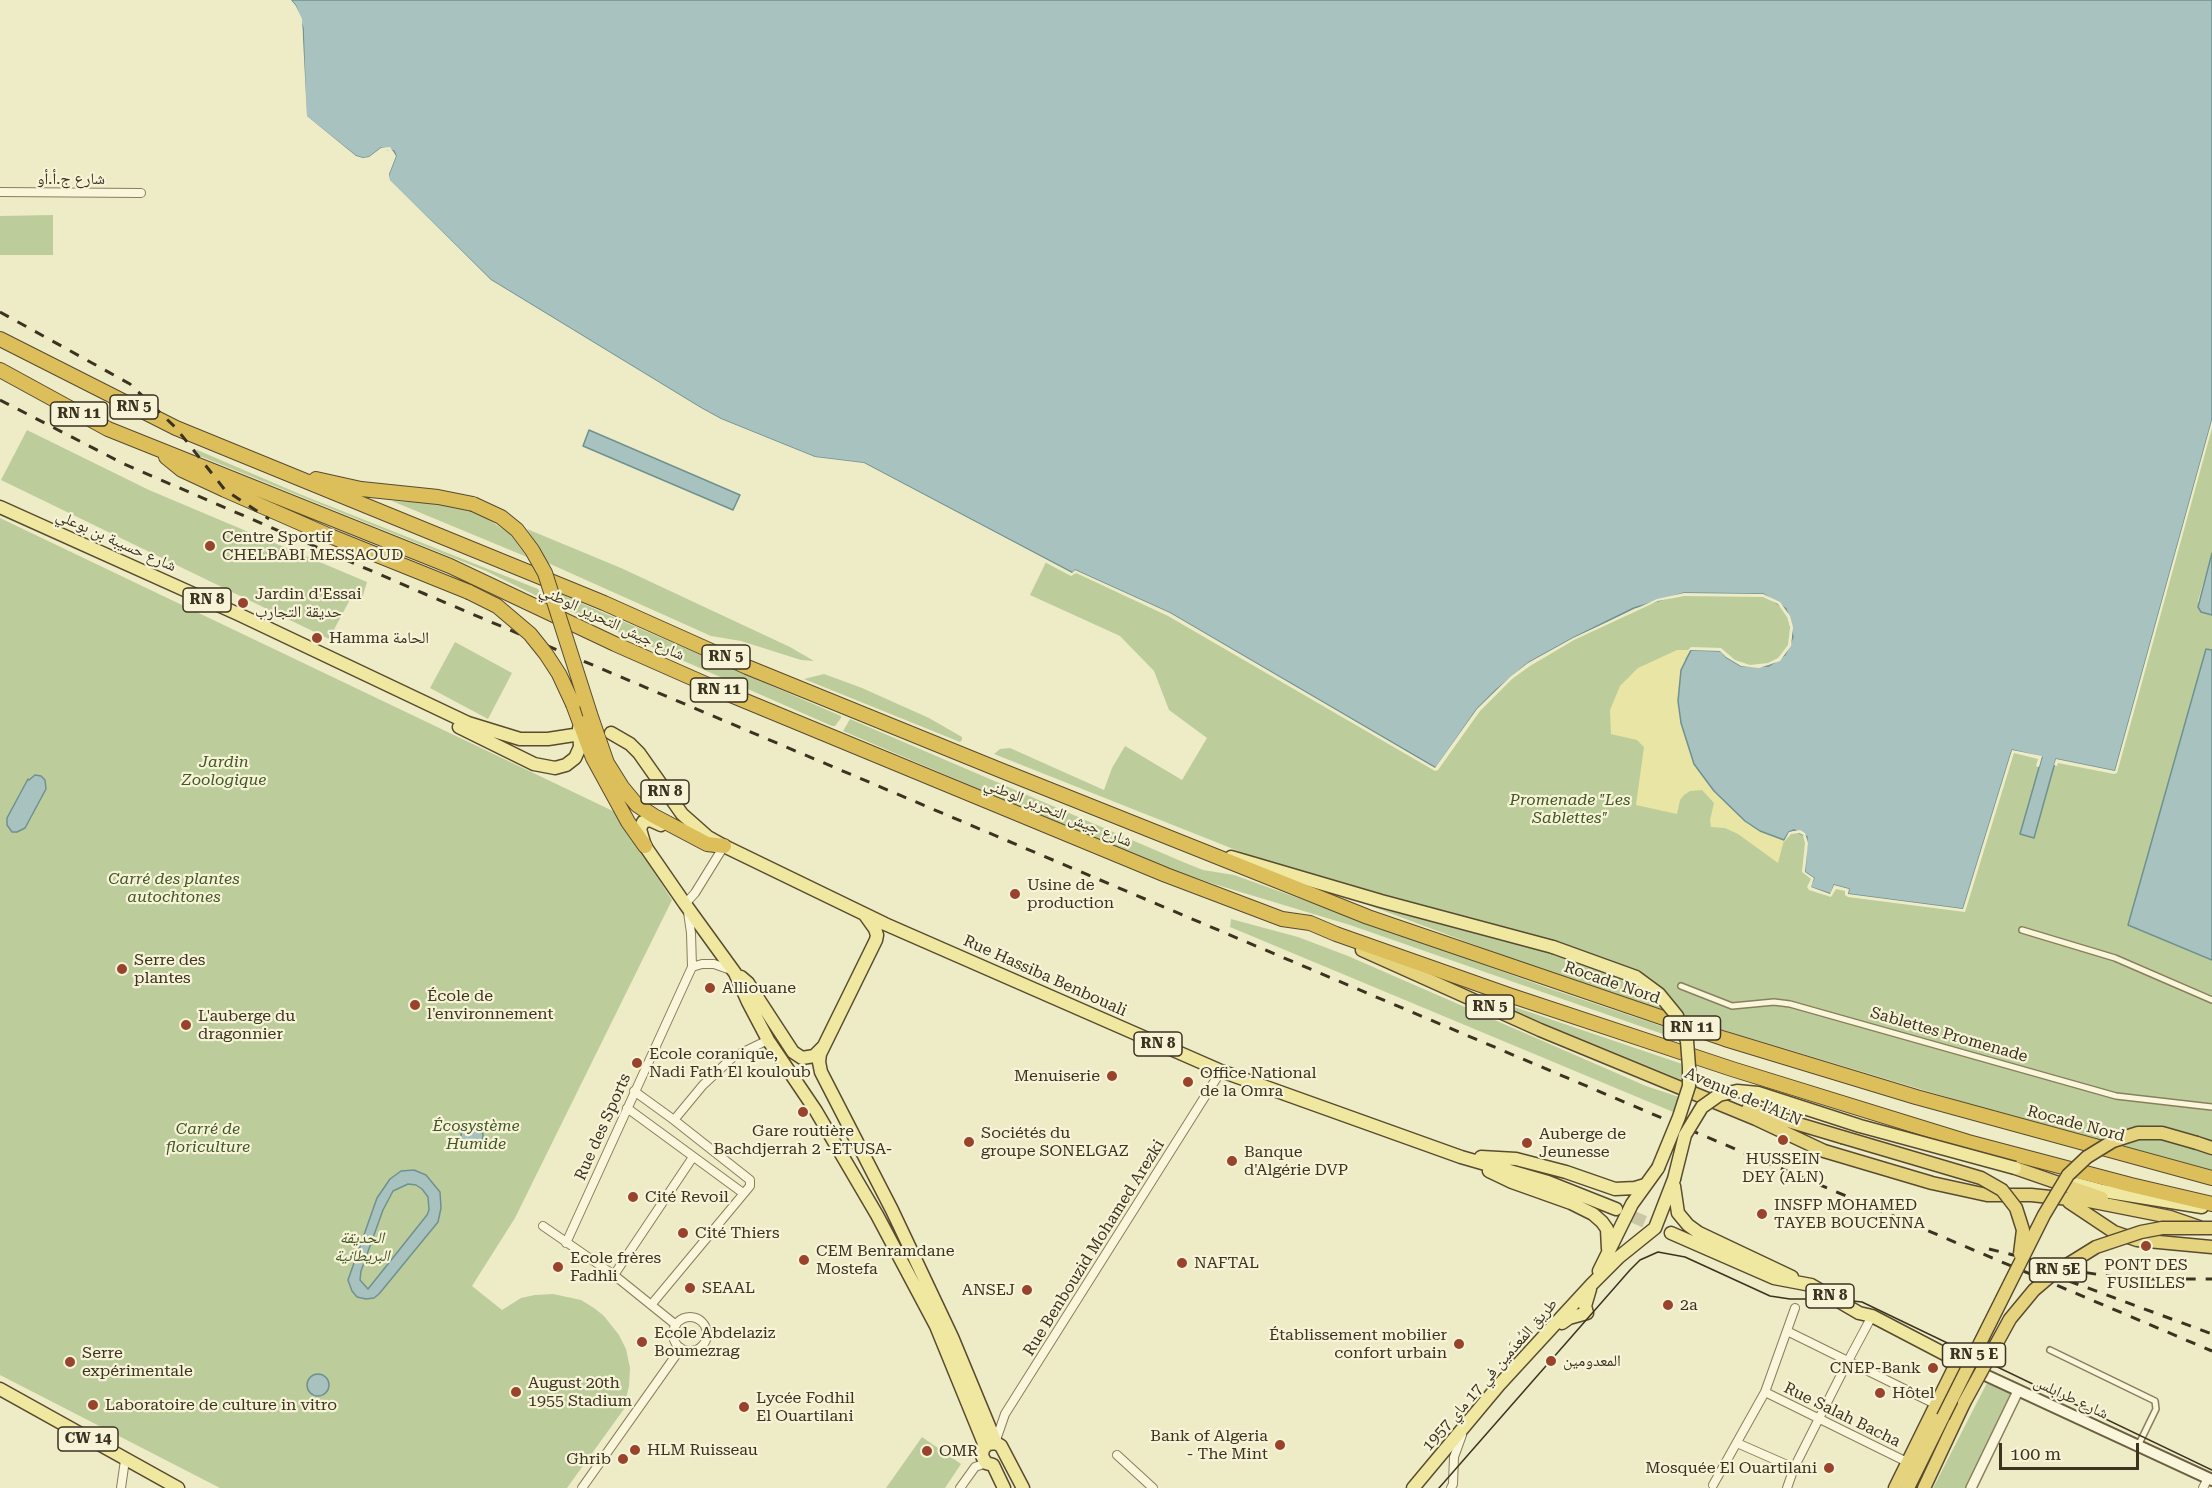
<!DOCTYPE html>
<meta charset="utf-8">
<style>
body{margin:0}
#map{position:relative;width:2212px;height:1488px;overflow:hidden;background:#eeebc7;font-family:"Roboto Serif",serif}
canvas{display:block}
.scale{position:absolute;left:1999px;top:1443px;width:140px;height:27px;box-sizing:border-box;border:3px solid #3b3220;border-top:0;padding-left:8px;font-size:18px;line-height:21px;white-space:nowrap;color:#3b3220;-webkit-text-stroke:4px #f6f3d7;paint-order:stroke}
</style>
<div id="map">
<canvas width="2212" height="1488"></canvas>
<div class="scale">100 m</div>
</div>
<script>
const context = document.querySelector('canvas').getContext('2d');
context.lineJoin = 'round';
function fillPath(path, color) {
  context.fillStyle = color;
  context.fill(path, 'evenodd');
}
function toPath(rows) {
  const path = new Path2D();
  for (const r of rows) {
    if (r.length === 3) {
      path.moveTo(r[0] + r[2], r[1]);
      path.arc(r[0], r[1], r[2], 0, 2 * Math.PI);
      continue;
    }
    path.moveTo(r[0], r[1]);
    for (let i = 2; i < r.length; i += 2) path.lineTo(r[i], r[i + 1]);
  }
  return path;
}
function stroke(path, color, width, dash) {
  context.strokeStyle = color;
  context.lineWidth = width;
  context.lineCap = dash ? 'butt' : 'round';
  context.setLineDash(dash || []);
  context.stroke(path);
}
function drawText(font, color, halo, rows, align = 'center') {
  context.font = font + ' "Roboto Serif","Noto Naskh Arabic",serif';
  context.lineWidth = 4.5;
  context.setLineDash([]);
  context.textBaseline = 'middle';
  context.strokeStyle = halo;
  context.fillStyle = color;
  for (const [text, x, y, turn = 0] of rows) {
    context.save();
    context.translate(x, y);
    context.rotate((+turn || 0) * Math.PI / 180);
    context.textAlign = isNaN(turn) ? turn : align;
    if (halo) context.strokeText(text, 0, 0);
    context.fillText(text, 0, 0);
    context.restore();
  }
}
fillPath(toPath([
 [53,215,53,255,0,255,0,216],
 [2212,420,2212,553,2198,601,2201,612,2212,615,2212,650,2207,649,2128,925,2212,960,2212,1142,2200,1137,2196,1148,2212,1154,2212,1170,1973,1105,1690,1020,1507,957,1355,900,1482,923,1256,858,994,754,1000,749,1010,748,1104,790,1112,768,1125,746,1182,780,1207,738,1169,710,1154,671,1120,636,1030,595,1047,560,1072,573,1075,570,1496,690,1549,651,1666,595,1754,592,1780,602,1793,627,1789,832,1805,833,1834,885,2012,750,2042,756,2020,834,2034,838,2056,759],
 [27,430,149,490,367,582,361,602,353,594,329,639,1,480],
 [195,449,302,495,538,589,543,599,486,571,200,456],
 [392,501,433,503,468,508,485,517,510,534,527,557],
 [0,518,615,812,672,900,515,1218,472,1286,502,1310,521,1298,535,1295,553,1294,581,1300,594,1308,604,1316,619,1335,626,1349,630,1368,629,1386,626,1399,629,1402,567,1488,220,1488,0,1375],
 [527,529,621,568,790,647,814,661,801,660,741,641,711,636,548,563],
 [558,593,841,716,841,718,835,726,832,726,563,608],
 [455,642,512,673,488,719,430,688],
 [824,674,862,688,929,718,962,737,962,740,960,742,804,679],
 [850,719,1183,862,1203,870,1234,875,1548,988,1676,1031,1680,1040,1350,925,1214,884,1150,862,843,731],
 [1231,919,1298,937,1348,956,1646,1086,1682,1098,1678,1114,1230,927],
 [1485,997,1688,1066,1687,1082,1484,999],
 [1989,1379,2011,1393,2011,1397,1966,1488,1933,1488],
 [922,1437,961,1464,945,1488,886,1488]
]), '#bccd9b');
fillPath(toPath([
 [1677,650,1691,650,1685,659,1681,723,1694,764,1732,809,1745,821,1760,831,1784,840,1778,863,1738,834,1725,828,1711,827,1710,820,1714,803,1702,790,1690,791,1684,795,1680,800,1677,814,1636,805,1644,747,1637,740,1611,734,1610,710,1620,686,1638,668]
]), '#e9e6a5');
const water = toPath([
 [291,0,2212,0,2212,420,2115,771,2056,759,2034,838,2020,834,2042,757,2012,750,1963,909,1848,894,1849,889,1834,885,1831,894,1810,887,1814,878,1805,872,1807,837,1794,830,1789,832,1784,840,1760,831,1745,821,1714,791,1694,764,1681,723,1678,701,1681,670,1691,650,1721,651,1726,657,1741,666,1769,666,1785,655,1793,637,1786,609,1763,594,1684,593,1634,608,1573,638,1528,663,1496,690,1477,709,1436,768,1170,613,1075,570,1073,573,864,463,815,457,721,419,701,408,491,280,389,180,389,174,396,156,394,151,381,148,369,157,363,158,356,156,306,116,303,28,296,6,291,0],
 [589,430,740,495,733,510,583,446,589,430],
 [2212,553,2212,615,2201,612,2198,607,2212,553],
 [2206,649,2212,650,2212,960,2128,925,2206,649],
 [35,775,41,776,45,780,46,789,25,828,17,832,12,832,7,825,7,818,28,779,29,780,35,775],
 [472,1136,11],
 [414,1170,426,1175,440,1192,441,1208,438,1222,379,1294,374,1298,366,1299,357,1297,352,1291,348,1280,377,1198,390,1179,401,1171,414,1170],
 [408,1184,416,1185,422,1189,428,1197,429,1210,427,1215,368,1289,360,1280,361,1271,383,1210,393,1191,408,1184],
 [318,1385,11]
]);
fillPath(water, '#a8c2c0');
stroke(water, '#6f9190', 1.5);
fillPath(toPath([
 [288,0,291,0,296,6,302,19,307,116,356,156,363,158,369,157,381,148,390,147,396,156,389,174,390,180,491,280,701,408,721,419,815,457,864,463,1072,573,1075,570,1170,613,1435,768,1477,709,1510,677,1528,663,1573,638,1657,599,1684,593,1763,594,1780,602,1790,616,1793,627,1791,646,1780,661,1759,668,1741,666,1726,657,1720,651,1688,650,1691,647,1721,648,1735,660,1750,665,1768,663,1778,658,1788,645,1790,628,1787,617,1778,604,1763,597,1684,596,1658,601,1574,640,1530,666,1512,679,1480,711,1438,770,1435,771,1168,616,1076,573,1071,576,863,466,814,459,720,421,699,411,489,282,387,182,386,173,392,156,388,150,383,150,371,159,362,161,354,158,304,118,302,111,300,28,297,14],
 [2212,420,2212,428,2117,773,2114,774,2058,763,2057,766,2054,765,2056,759,2115,771],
 [2012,750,2042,756,2039,767,2036,766,2038,759,2014,753,1965,912,1848,897,1845,895,1845,891,1836,889,1831,897,1809,890,1807,887,1811,879,1802,872,1805,843,1803,835,1799,833,1791,834,1783,843,1789,832,1800,830,1805,833,1808,843,1805,872,1814,878,1811,887,1830,894,1834,885,1849,889,1848,894,1963,909]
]), '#eeebc7');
stroke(toPath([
 [1617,1210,1671,1233]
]), '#cac6a6', 12, [12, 6]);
const pedestrian = toPath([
 [2022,930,2115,958,2212,1000],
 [1681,986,1732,1006,1774,1002,1790,1004,2116,1096,2212,1107],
 [2050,1350,2155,1401,2156,1409,2138,1446]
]);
const minor = toPath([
 [0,192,141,193],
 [685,904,695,893,724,846],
 [692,967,702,964,714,964,731,970],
 [634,1091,674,1120,750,1180,750,1186,651,1305],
 [627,1108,743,1193],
 [674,1120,703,1085,733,1057,768,1040],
 [543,1226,614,1275,676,1325],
 [566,1243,692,967,691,933,688,912],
 [614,1275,693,1157],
 [690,1334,17],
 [1787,1331,1937,1405],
 [1765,1392,1907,1462],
 [996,1440,1005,1414,1221,1071],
 [1737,1443,1794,1468],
 [1117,1455,1153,1488],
 [1713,1485,1765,1392,1795,1308],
 [121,1488,125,1460],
 [582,1488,681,1348],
 [960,1488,975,1467,986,1463],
 [1451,1488,1453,1484,1454,1457,1462,1435],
 [1787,1488,1794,1468,1848,1361,1872,1316],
 [2203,1488,2208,1478]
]);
const tertiary = toPath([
 [1971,1488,2018,1391]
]);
const secondary = toPath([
 [1983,1374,2212,1480]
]);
const primary = toPath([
 [0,507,238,614,468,723,520,739,548,739,574,735],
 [459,727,534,764,555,768,566,765,575,758,580,747,579,728],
 [611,733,630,744,639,753,682,814,708,837,724,846,885,924,1221,1071,1461,1157,1548,1182,1616,1209],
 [661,825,650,820,643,822,640,829,645,846,685,904,735,973,748,1002,768,1040,816,1111,877,1215,936,1326,985,1446],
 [1231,857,1381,901,1553,947],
 [865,915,875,929,877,935,876,940,820,1054,819,1062,821,1072,892,1210,952,1337,996,1443],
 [741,977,748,983,793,1052,802,1058,814,1056,823,1047],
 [1481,1157,1516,1159,1566,1172,1615,1189,1635,1188,1645,1185],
 [1489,1171,1512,1182,1571,1203,1593,1214,1602,1222,1607,1229,1608,1249],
 [2077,1184,2103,1191,2202,1207],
 [1674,1186,1678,1213,1688,1225,1699,1233,1792,1277],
 [1671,1233,1774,1278,1811,1285,1859,1313,1872,1316,1983,1374],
 [1599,1271,1632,1204,1658,1168],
 [1562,1323,1569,1318,1587,1313,1585,1306,1590,1289],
 [0,1389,178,1488],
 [1004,1488,993,1465,986,1463,982,1456,983,1449,988,1444,996,1443,1001,1446,1023,1488],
 [1413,1488,1499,1385,1591,1285,1619,1257,1655,1228,1674,1179]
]);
const trunk = toPath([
 [1362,950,1540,1030,1756,1119,1824,1151,1932,1183,1987,1195,2031,1195,2089,1201,2170,1217,2199,1227],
 [1748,1109,1842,1137],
 [2197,1143,2212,1148],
 [2015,1168,2102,1198],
 [2069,1202,2114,1232,2137,1240,2212,1247],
 [1895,1488,1958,1360],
 [1908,1488,1943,1417],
 [1924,1488,1964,1403]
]);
const motorway = toPath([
 [0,339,176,428,604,603,747,667,1000,770,1368,917,1725,1039,1916,1097,2212,1178],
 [0,370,108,429,450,566,615,644,726,693,1166,875,1282,919,1310,923,1336,934,1509,995,1732,1069,1968,1142,2131,1185,2212,1204],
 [166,457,182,470,225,490,330,536,469,592],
 [316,479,361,489,438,497,473,504],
 [573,704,593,758,628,822,645,846],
 [590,714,607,763,622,787,637,805,654,816,707,844,724,846]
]);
stroke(pedestrian, '#8a7e5c', 8);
stroke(minor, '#8a7e5c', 10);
stroke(tertiary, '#8a7e5c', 12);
stroke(secondary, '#6c5f3f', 14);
stroke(primary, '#584b30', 15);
stroke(trunk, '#584b30', 15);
stroke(motorway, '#584b30', 16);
stroke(pedestrian, '#f9f6db', 5);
stroke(minor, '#f9f6db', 8);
stroke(tertiary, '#f9f6db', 9);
stroke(secondary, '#f9f6db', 10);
stroke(primary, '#f0e8a0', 12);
stroke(trunk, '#e6d37d', 12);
stroke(motorway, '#dcbe5a', 14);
stroke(toPath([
 [1439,1488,1630,1270,1640,1260,1658,1252,1685,1257,1770,1296,1790,1299,1840,1299,1835,1299,1862,1302,2212,1470]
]), '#3b3220', 1.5);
stroke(toPath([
 [0,312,130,384,176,428,225,490,269,519],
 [0,400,124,464,425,594,2212,1351],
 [1989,1249,2082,1272,2128,1279,2212,1279],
 [2069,1281,2212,1334]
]), '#3b3220', 3, [10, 10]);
const primaryBridge = toPath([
 [1553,947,1636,977,1659,994,1677,1016,1687,1041,1689,1067,1689,1086,1679,1117,1658,1168],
 [1674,1179,1685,1135,1702,1107,1719,1095,1737,1091,1758,1093,1860,1126,2015,1168]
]);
const trunkBridge = toPath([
 [1842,1137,1981,1178,2002,1190,2016,1208,2023,1230,2020,1254],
 [1964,1403,2010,1319,2034,1290,2054,1273,2096,1247,2141,1232,2162,1228,2212,1228],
 [1943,1417,2044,1215,2068,1175,2087,1157,2113,1141,2138,1133,2162,1133,2197,1143]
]);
const motorwayBridge = toPath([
 [473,504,501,517,517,530,532,550,545,573,590,714],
 [469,592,497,606,530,634,546,654,559,674,573,704]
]);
stroke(primaryBridge, '#584b30', 15, []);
stroke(trunkBridge, '#584b30', 15, []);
stroke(motorwayBridge, '#584b30', 16, []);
stroke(primaryBridge, '#f0e8a0', 12);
stroke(trunkBridge, '#e6d37d', 12);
stroke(motorwayBridge, '#dcbe5a', 14);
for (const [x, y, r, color] of [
 [210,546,6,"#99432d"],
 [243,603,6,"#99432d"],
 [317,638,6,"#99432d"],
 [1015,894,6,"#99432d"],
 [122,969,6,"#99432d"],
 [710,988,6,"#99432d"],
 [415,1005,6,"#99432d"],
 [186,1025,6,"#99432d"],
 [637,1063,6,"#99432d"],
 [1112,1076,6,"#99432d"],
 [1188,1082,6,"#99432d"],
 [803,1112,6,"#99432d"],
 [1783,1140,6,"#99432d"],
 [969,1142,6,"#99432d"],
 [1527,1143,6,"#99432d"],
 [1232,1161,6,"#99432d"],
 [633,1197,6,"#99432d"],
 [1762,1214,6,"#99432d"],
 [683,1233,6,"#99432d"],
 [2146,1246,6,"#99432d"],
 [804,1260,6,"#99432d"],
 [1182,1263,6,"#99432d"],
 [558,1267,6,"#99432d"],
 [690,1288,6,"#99432d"],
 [1027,1290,6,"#99432d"],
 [1668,1305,6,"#99432d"],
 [642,1342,6,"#99432d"],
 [1459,1344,6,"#99432d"],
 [1551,1361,6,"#99432d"],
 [70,1362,6,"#99432d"],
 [1933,1368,6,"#99432d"],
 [516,1392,6,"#99432d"],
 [1880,1393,6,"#99432d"],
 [93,1405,6,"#99432d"],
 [744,1407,6,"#99432d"],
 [1280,1445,6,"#99432d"],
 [635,1450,6,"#99432d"],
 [927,1451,6,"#99432d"],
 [623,1459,6,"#99432d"],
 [1829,1468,6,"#99432d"]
]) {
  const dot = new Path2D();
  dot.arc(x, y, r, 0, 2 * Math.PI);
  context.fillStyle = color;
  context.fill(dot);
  stroke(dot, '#f6f3d7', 2);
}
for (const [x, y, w] of [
 [134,407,48],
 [79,414,57],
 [207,600,48],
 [726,657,48],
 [719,690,57],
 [665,792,48],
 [1490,1007,48],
 [1692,1028,57],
 [1158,1044,48],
 [2058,1270,57],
 [1830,1296,48],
 [1974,1355,63],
 [88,1439,60]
]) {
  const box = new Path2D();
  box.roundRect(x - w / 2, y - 12, w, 24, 4.5);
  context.fillStyle = '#f6f3d7';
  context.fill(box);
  stroke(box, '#3b3220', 1.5);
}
drawText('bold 15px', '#3b3220', null, [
 ["RN 5",134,407],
 ["RN 11",79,414],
 ["RN 8",207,600],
 ["RN 5",726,657],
 ["RN 11",719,690],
 ["RN 8",665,792],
 ["RN 5",1490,1007],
 ["RN 11",1692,1028],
 ["RN 8",1158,1044],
 ["RN 5E",2058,1270],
 ["RN 8",1830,1296],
 ["RN 5 E",1974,1355],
 ["CW 14",88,1439]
]);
drawText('16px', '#3b3220', '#f6f3d7', [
 ["شارع ج.أ.أو",71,179],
 ["شارع حسيبة بن بوعلي",116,541,24],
 ["شارع جيش التحرير الوطني",612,623,25],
 ["شارع جيش التحرير الوطني",1058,813,22],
 ["Rue Hassiba Benbouali",1045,976,24],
 ["Rocade Nord",1612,983,19],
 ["Sablettes Promenade",1949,1035,16],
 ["Avenue de l'ALN",1743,1097,23],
 ["Rocade Nord",2076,1124,15],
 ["Rue des Sports",603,1127,-66],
 ["Rue Benbouzid Mohamed Arezki",1094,1248,-58],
 ["طريق المُعدَمين في 17 ماي 1957",1490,1375,-49],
 ["شارع طرابلس",2071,1398,25],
 ["Rue Salah Bacha",1842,1415,26]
]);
drawText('16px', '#3b3220', '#f6f3d7', [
 ["Centre Sportif",222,537],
 ["CHELBABI MESSAOUD",222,555],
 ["Jardin d'Essai",255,594],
 ["حديقة التجارب",255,612],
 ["Hamma الحامة",329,638],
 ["Usine de",1027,885],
 ["production",1027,903],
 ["Serre des",134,960],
 ["plantes",134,978],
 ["Alliouane",722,988],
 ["École de",427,996],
 ["l'environnement",427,1014],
 ["L'auberge du",198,1016],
 ["dragonnier",198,1034],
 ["Ecole coranique,",649,1054],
 ["Nadi Fath El kouloub",649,1072],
 ["Office National",1200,1073],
 ["de la Omra",1200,1091],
 ["Menuiserie",1100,1076,"right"],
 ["Gare routière",803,1131,"center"],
 ["Bachdjerrah 2 -ETUSA-",803,1149,"center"],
 ["Sociétés du",981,1133],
 ["groupe SONELGAZ",981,1151],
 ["Auberge de",1539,1134],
 ["Jeunesse",1539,1152],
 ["Banque",1244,1152],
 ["d'Algérie DVP",1244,1170],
 ["HUSSEIN",1783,1159,"center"],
 ["DEY (ALN)",1783,1177,"center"],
 ["Cité Revoil",645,1197],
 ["INSFP MOHAMED",1774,1205],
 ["TAYEB BOUCENNA",1774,1223],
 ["Cité Thiers",695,1233],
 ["CEM Benramdane",816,1251],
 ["Mostefa",816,1269],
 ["Ecole frères",570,1258],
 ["Fadhli",570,1276],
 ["NAFTAL",1194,1263],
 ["PONT DES",2146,1265,"center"],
 ["FUSILLES",2146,1283,"center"],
 ["SEAAL",702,1288],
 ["ANSEJ",1015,1290,"right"],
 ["2a",1680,1305],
 ["Ecole Abdelaziz",654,1333],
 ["Boumezrag",654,1351],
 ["Établissement mobilier",1447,1335,"right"],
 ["confort urbain",1447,1353,"right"],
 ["Serre",82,1353],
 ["expérimentale",82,1371],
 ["المعدومين",1563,1361],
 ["CNEP-Bank",1921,1368,"right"],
 ["August 20th",528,1383],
 ["1955 Stadium",528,1401],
 ["Hôtel",1892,1393],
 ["Lycée Fodhil",756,1398],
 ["El Ouartilani",756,1416],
 ["Laboratoire de culture in vitro",105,1405],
 ["Bank of Algeria",1268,1436,"right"],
 ["- The Mint",1268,1454,"right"],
 ["HLM Ruisseau",647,1450],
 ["OMR",939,1451],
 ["Ghrib",611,1459,"right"],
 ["Mosquée El Ouartilani",1817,1468,"right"]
], 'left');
drawText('italic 16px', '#415727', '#f6f3d7', [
 ["Jardin",224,762],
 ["Zoologique",224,780],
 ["Promenade \"Les",1570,800],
 ["Sablettes\"",1570,818],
 ["Carré des plantes",174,879],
 ["autochtones",174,897],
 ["Écosystème",476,1126],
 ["Humide",476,1144],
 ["Carré de",208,1129],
 ["floriculture",208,1147],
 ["الحديقة",362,1238],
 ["البريطانية",362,1256]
]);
</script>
